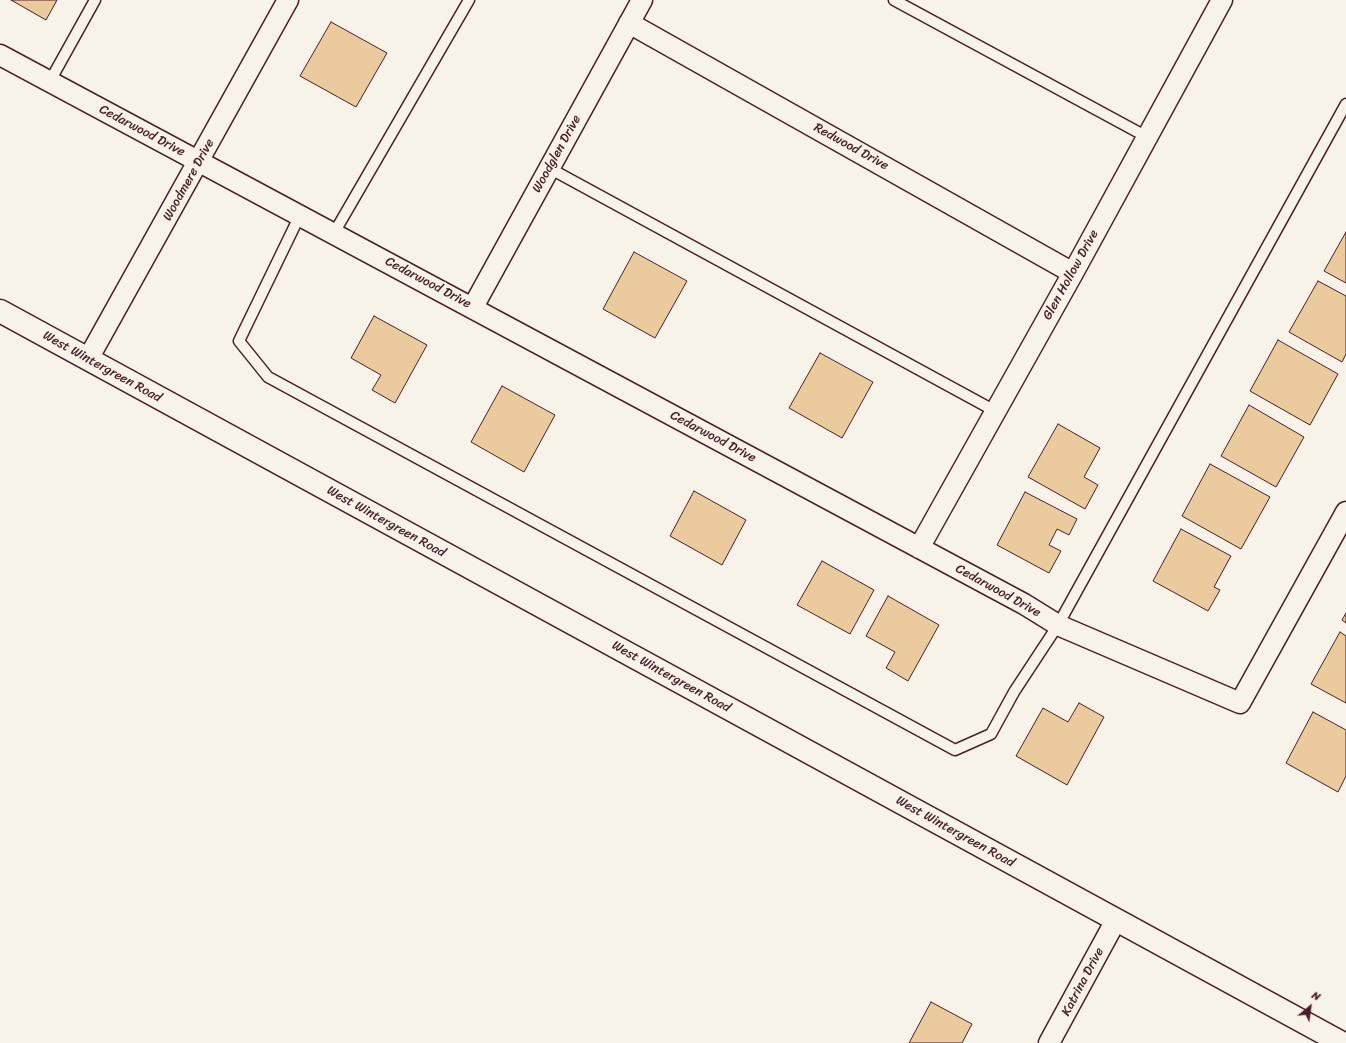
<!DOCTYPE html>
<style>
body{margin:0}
#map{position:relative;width:1346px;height:1043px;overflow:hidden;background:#f7f3e8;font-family:Sriracha,sans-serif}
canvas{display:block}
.north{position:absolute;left:1290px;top:987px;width:40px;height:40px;-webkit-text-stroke:3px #f7f3e8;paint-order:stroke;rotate:29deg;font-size:11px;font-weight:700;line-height:16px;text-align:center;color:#4a1f2b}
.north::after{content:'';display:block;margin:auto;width:14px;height:18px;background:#4a1f2b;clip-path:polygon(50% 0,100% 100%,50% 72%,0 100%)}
</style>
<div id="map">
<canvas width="1346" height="1043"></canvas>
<div class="north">N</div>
</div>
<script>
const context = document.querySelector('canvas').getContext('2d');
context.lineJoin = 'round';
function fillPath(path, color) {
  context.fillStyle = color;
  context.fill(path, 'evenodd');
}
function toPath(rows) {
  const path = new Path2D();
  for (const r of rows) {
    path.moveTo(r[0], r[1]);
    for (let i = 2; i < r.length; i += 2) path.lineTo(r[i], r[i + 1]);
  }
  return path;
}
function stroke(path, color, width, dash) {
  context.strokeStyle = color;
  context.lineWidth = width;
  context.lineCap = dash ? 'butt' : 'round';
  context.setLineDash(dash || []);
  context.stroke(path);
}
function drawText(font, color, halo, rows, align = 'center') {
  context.font = font + ' Sriracha,sans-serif';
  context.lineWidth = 4;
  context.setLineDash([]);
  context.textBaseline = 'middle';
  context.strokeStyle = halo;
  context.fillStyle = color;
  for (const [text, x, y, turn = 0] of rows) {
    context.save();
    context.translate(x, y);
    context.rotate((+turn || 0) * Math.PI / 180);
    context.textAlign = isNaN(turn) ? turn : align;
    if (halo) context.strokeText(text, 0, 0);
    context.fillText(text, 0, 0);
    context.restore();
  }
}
const building = toPath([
 [11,0,57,0,46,20,11,0],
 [331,22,387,53,356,107,300,76,331,22],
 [1346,232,1346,283,1324,271,1346,232],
 [634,252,687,281,655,338,603,309,634,252],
 [1318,281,1346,296,1346,354,1342,362,1289,332,1318,281],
 [374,316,427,345,395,403,372,390,381,375,351,358,374,316],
 [1278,340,1338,374,1310,425,1250,391,1278,340],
 [820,353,873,382,842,438,789,408,820,353],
 [502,386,555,415,524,472,471,442,502,386],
 [1249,405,1304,437,1276,487,1221,456,1249,405],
 [1058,424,1100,448,1084,477,1098,485,1085,509,1028,477,1058,424],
 [1210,464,1270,497,1241,549,1182,516,1210,464],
 [694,491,746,520,722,565,670,536,694,491],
 [1025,492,1077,519,1069,535,1057,529,1049,545,1061,551,1049,573,997,545,1025,492],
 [1181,529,1231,556,1214,587,1220,590,1208,611,1153,581,1181,529],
 [822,561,874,590,850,634,797,605,822,561],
 [888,596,939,625,908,681,886,668,895,652,866,636,888,596],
 [1346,613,1346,623,1342,620,1346,613],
 [1340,632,1346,636,1346,703,1311,684,1340,632],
 [1079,703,1104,717,1067,785,1016,756,1043,708,1068,722,1079,703],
 [1313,712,1346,730,1346,776,1338,792,1286,763,1313,712],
 [931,1002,972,1024,962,1043,909,1043,931,1002]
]);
fillPath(building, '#ebca9d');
stroke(building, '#4a1f2b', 1);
const lane = toPath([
 [894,0,1147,137],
 [50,81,95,0],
 [549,168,995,411],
 [300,215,239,341,268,377,955,750,991,734,1014,692,1058,625,1346,104],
 [334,233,469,0]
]);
const street = toPath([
 [629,23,1073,273],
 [0,55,1024,604,1058,625,1240,703,1346,512],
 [473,307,642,0],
 [88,359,288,0],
 [919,548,1073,273,1222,0],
 [1049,1043,1116,920]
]);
const secondary = toPath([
 [0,311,1342,1043]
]);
stroke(lane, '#4a1f2b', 13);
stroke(street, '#4a1f2b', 23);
stroke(secondary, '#4a1f2b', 25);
stroke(lane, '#f7f3e8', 10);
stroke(street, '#f7f3e8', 20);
stroke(secondary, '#f7f3e8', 22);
drawText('13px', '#4a1f2b', '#f7f3e8', [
 ["Cedarwood Drive",142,131,28],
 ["Redwood Drive",851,147,29],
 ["Woodglen Drive",557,154,-61],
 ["Woodmere Drive",189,180,-61],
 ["Glen Hollow Drive",1071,275,-61],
 ["Cedarwood Drive",428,283,28],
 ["West Wintergreen Road",102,367,29],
 ["Cedarwood Drive",713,437,28],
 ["West Wintergreen Road",386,522,29],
 ["Cedarwood Drive",998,591,29],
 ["West Wintergreen Road",671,677,29],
 ["West Wintergreen Road",955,832,29],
 ["Katrina Drive",1083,982,-62]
]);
</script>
